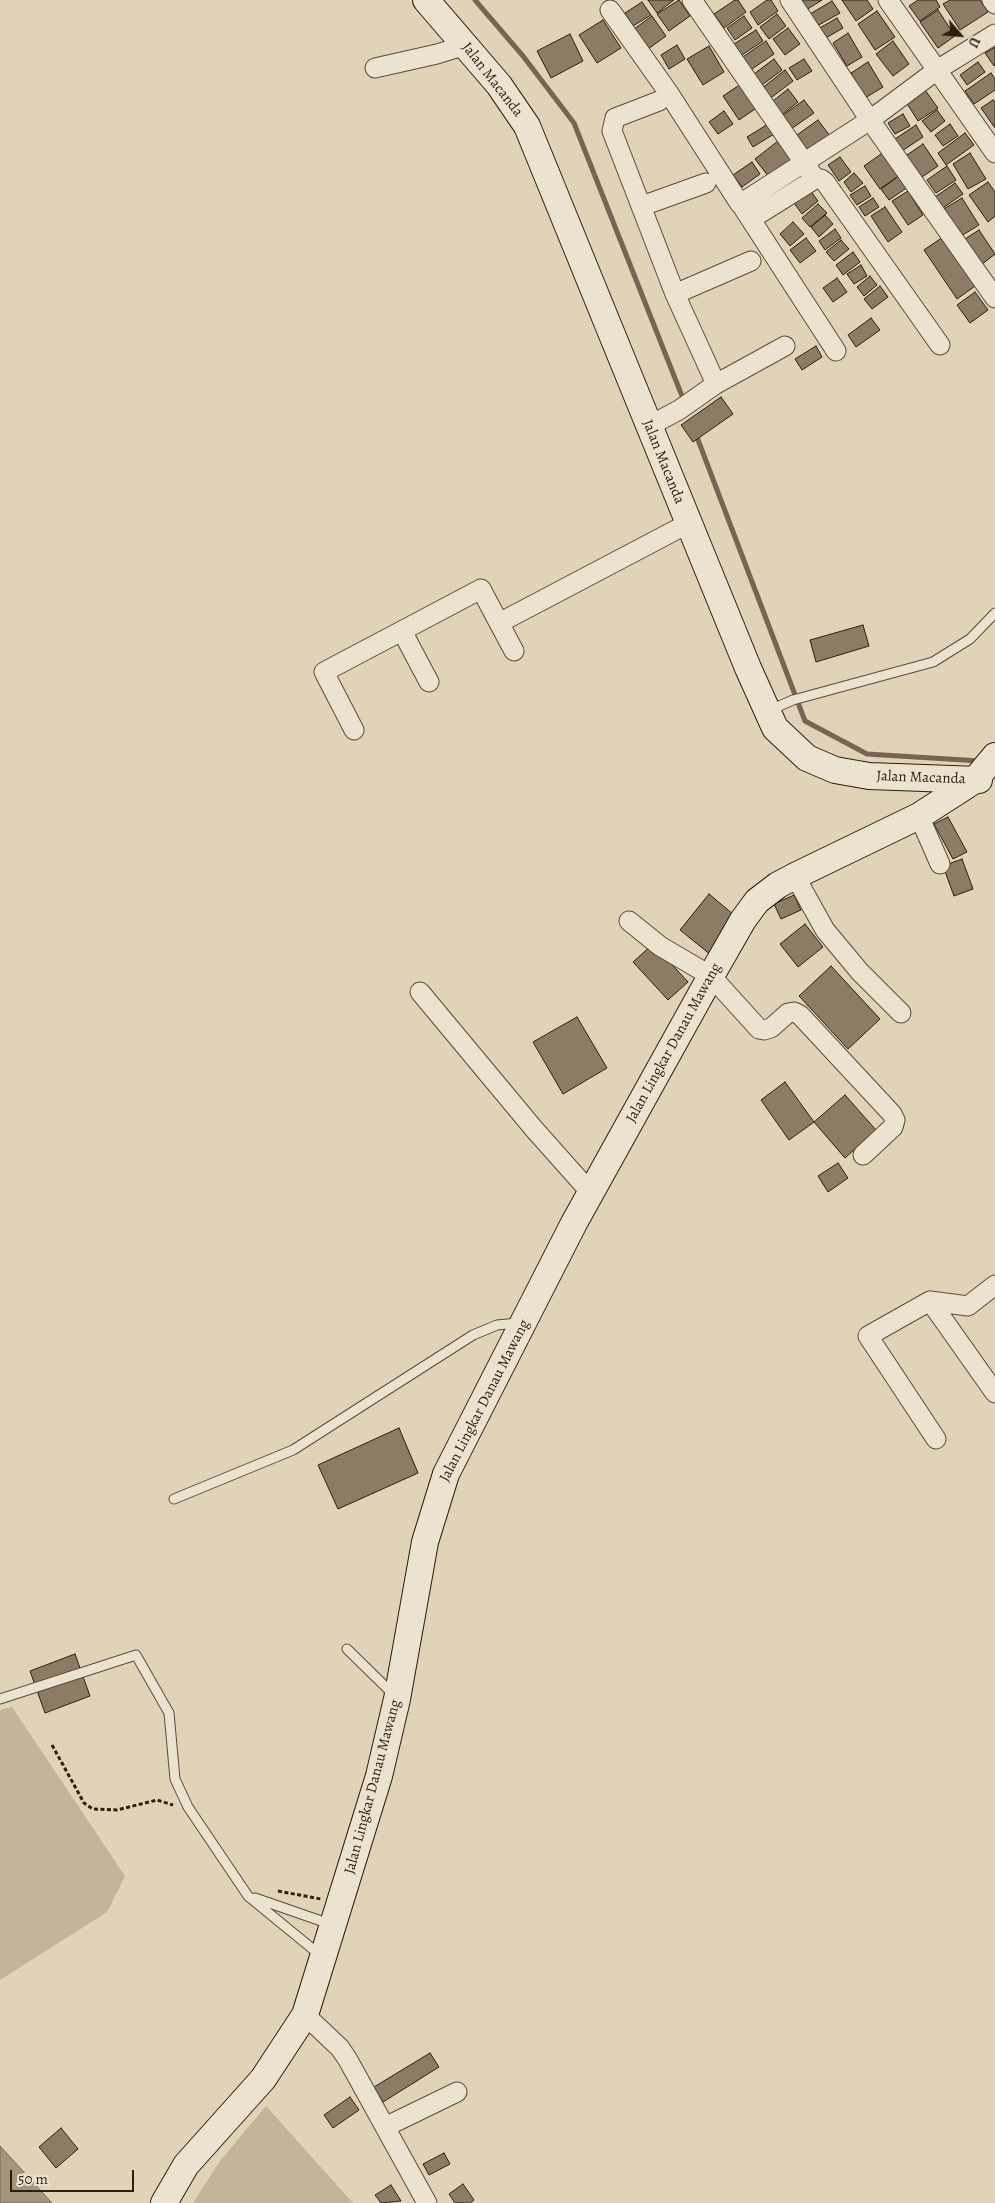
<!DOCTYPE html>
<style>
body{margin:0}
#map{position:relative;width:995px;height:2203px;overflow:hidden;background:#e1d3b7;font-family:Alegreya,serif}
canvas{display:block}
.north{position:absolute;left:935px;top:10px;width:50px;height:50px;-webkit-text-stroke:4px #ece2d0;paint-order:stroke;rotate:117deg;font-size:14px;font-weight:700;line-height:20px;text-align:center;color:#2f1e0f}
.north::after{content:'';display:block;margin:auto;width:18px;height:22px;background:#2f1e0f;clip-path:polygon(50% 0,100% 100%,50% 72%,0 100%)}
.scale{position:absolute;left:10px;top:2170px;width:124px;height:22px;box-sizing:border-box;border:2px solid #2f1e0f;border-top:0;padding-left:6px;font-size:15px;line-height:18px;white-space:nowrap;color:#2f1e0f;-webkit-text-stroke:4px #ece2d0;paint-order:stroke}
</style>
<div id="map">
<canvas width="995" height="2203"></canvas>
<div class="north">U</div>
<div class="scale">50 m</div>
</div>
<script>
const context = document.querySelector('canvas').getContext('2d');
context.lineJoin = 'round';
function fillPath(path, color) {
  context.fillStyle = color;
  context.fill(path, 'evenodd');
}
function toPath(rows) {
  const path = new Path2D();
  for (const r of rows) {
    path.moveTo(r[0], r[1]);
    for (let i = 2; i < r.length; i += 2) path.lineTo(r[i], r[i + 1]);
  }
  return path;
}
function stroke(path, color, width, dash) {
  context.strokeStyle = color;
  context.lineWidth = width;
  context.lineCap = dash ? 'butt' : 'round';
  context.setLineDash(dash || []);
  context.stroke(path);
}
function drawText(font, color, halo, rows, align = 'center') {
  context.font = font + ' Alegreya,serif';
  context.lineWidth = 4;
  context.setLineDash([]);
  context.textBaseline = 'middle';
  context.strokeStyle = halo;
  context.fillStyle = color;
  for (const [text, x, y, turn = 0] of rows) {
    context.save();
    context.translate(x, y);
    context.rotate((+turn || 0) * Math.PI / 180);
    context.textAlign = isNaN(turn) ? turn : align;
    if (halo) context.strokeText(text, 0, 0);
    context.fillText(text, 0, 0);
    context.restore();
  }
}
fillPath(toPath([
 [12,1707,125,1876,107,1912,0,1980,0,1710],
 [266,2106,326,2173,353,2203,193,2203,220,2161]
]), '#c3b49a');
const water = toPath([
 [0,2146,52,2203,0,2203,0,2146]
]);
fillPath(water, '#a4957e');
stroke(water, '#756552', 1);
stroke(toPath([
 [475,0,523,56,574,123,684,401],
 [695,432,805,721,867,754,980,761]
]), '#756552', 5);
const building = toPath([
 [648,0,674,0,657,13,648,0],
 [679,0,690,16,669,31,657,14,679,0],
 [735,0,738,0,746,12,724,28,714,14,735,0],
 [767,0,771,0,778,11,758,25,750,12,767,0],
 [799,0,822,0,806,10,799,0],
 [842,0,867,0,873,9,856,21,842,0],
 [918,0,936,0,940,7,920,21,909,6,918,0],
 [950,0,980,0,988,12,960,30,943,4,950,0],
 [832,1,840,13,817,26,810,14,832,1],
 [642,2,651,15,633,26,625,13,642,2],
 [938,10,955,36,938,48,920,22,938,10],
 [877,11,895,37,875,50,858,24,877,11],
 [777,14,786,26,769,39,760,27,777,14],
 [652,16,666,36,648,49,634,29,652,16],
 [744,16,752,28,735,40,727,28,744,16],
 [837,18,843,28,824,39,818,29,837,18],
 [603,20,621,48,597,63,579,35,603,20],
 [788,28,800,44,785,55,773,39,788,28],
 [756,30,763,41,739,57,731,46,756,30],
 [848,33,862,57,847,66,833,43,848,33],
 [570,34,583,61,551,78,537,51,570,34],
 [766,41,774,54,749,71,740,59,766,41],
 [893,41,909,64,893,76,876,54,893,41],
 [677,45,685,59,669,69,661,55,677,45],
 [709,46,724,72,703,85,687,59,709,46],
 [995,47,995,65,994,66,985,53,995,47],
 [774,59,782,70,762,85,754,74,774,59],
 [804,59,812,71,797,80,789,68,804,59],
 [868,62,883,87,865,98,851,73,868,62],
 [978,62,985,72,967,85,960,75,978,62],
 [785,70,793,81,768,100,761,89,785,70],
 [991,73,995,79,995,90,974,104,965,91,991,73],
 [741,84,758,107,739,120,723,96,741,84],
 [788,89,798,102,778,118,768,105,788,89],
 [925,90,938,108,918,121,906,102,925,90],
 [804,100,814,113,791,129,782,116,804,100],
 [993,100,995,102,995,128,981,108,993,100],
 [937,110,945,121,931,132,922,121,937,110],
 [724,111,733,124,718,134,709,122,724,111],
 [903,114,910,126,895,134,888,123,903,114],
 [818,120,830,136,808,151,797,135,818,120],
 [773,121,779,131,753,147,747,137,773,121],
 [950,124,958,136,943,146,935,135,950,124],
 [916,125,923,137,902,151,895,139,916,125],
 [965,133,974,145,946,165,938,153,965,133],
 [778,141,795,163,772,181,755,159,778,141],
 [923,144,938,166,919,179,904,157,923,144],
 [884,152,900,175,880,189,864,166,884,152],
 [970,153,986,179,968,189,953,164,970,153],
 [840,157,851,172,839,181,828,165,840,157],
 [752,162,760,174,742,187,733,175,752,162],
 [947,166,956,180,936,193,927,180,947,166],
 [854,173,863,183,851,192,844,182,854,173],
 [900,175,908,187,889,200,881,189,900,175],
 [988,182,995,192,995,216,988,222,969,195,988,182],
 [955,183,963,194,943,208,935,197,955,183],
 [865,186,871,196,857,205,850,195,865,186],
 [810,190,818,201,802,214,794,203,810,190],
 [908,191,923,215,908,225,892,201,908,191],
 [873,198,879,207,865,216,859,207,873,198],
 [962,198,979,225,961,236,944,209,962,198],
 [818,204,827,213,810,227,802,218,818,204],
 [885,207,902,232,888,242,871,216,885,207],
 [825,215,833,224,819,237,811,227,825,215],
 [793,222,804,234,790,246,780,234,793,222],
 [835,229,841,238,825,250,819,241,835,229],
 [979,230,995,254,981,265,965,239,979,230],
 [943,237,975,286,957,299,924,250,943,237],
 [806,238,816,251,800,263,790,250,806,238],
 [841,240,849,249,834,261,826,252,841,240],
 [853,252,860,262,843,275,836,265,853,252],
 [861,265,867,276,854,284,847,274,861,265],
 [870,276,877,285,864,296,857,287,870,276],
 [837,278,847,292,833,302,823,288,837,278],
 [880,286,888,297,872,309,864,299,880,286],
 [975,292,988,310,970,323,957,305,975,292],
 [871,318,880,330,856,347,848,335,871,318],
 [816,346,822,357,802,370,795,359,816,346],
 [721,397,733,414,693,442,681,425,721,397],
 [863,625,869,646,816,662,810,640,863,625],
 [948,817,967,852,953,859,934,824,948,817],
 [962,859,973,889,954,896,943,866,962,859],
 [709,894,740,920,711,955,680,930,709,894],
 [794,895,801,910,781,919,774,904,794,895],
 [805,924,823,947,798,967,780,944,805,924],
 [653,944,688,982,668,1000,633,962,653,944],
 [831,966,880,1019,848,1049,799,996,831,966],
 [577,1017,607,1068,563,1094,533,1042,577,1017],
 [785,1082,814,1122,789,1140,761,1100,785,1082],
 [845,1095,876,1130,845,1158,814,1122,845,1095],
 [838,1163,848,1178,828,1192,818,1176,838,1163],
 [399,1428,418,1473,338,1509,318,1465,399,1428],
 [75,1654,90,1696,45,1713,30,1671,75,1654],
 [430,2053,439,2067,383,2102,374,2087,430,2053],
 [350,2097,359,2110,333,2128,324,2115,350,2097],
 [61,2128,78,2149,56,2168,39,2147,61,2128],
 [444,2153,450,2164,429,2175,423,2164,444,2153],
 [463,2184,474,2200,470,2203,455,2203,449,2194,463,2184],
 [391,2185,401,2201,381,2203,375,2195,391,2185]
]);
fillPath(building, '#8c7c66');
stroke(building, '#2f1e0f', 1);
const lane = toPath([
 [770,710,793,700,933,662,970,639,995,613],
 [174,1499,293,1450,473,1335,497,1325,518,1323],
 [347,1649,394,1695],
 [0,1699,136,1655,169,1713,175,1779,188,1807,248,1896,320,1955],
 [255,1898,330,1924]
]);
const street = toPath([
 [692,0,812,174],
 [790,0,870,120,995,298],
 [888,0,995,153],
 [992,0,995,4],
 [610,10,668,92,740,204,870,120,937,70,995,34],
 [375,68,437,54,466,45],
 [659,101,615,118,612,131,675,294,716,384],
 [642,206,706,183],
 [744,209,836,351],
 [751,219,815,179,821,179,825,182,940,345],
 [675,294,751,261],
 [649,426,679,410,716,384,785,346],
 [499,623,514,651],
 [402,631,429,682],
 [354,730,324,672,481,589,499,623,689,523],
 [919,816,940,864],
 [795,876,825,930,860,972,901,1013],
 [629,921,660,946,711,976,759,1029,764,1030,771,1028,788,1013,794,1012,800,1015,892,1114,895,1120,893,1127,863,1155],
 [420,992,534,1129,591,1193],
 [930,1301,995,1393],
 [936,1439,868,1336,930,1301,968,1306,995,1285],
 [305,2015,340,2048,348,2060,427,2203],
 [385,2127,457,2092]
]);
const secondary = toPath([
 [426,0,499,85,527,126,748,668,775,728,807,758,835,770,869,776,979,780],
 [164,2203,186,2165,263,2079,305,2015,379,1776,397,1699,425,1542,446,1474,574,1223,711,976,743,920,757,901,778,885,795,876,919,816,975,780,995,756]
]);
stroke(lane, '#5c4b39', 11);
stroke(street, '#5c4b39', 21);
stroke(secondary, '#2f1e0f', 28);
stroke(toPath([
 [52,1745,84,1803,93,1809,117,1810,157,1800,173,1805],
 [278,1891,321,1899]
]), '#2f1e0f', 3, [4, 2.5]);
stroke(lane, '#ece2d0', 9);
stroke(street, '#ece2d0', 19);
stroke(secondary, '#ece2d0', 26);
drawText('15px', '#2f1e0f', '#ece2d0', [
 ["Jalan Macanda",492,80,52],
 ["Jalan Macanda",663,462,68],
 ["Jalan Macanda",921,778,2],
 ["Jalan Lingkar Danau Mawang",674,1043,-61],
 ["Jalan Lingkar Danau Mawang",485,1401,-63],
 ["Jalan Lingkar Danau Mawang",373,1787,-75]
]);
</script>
